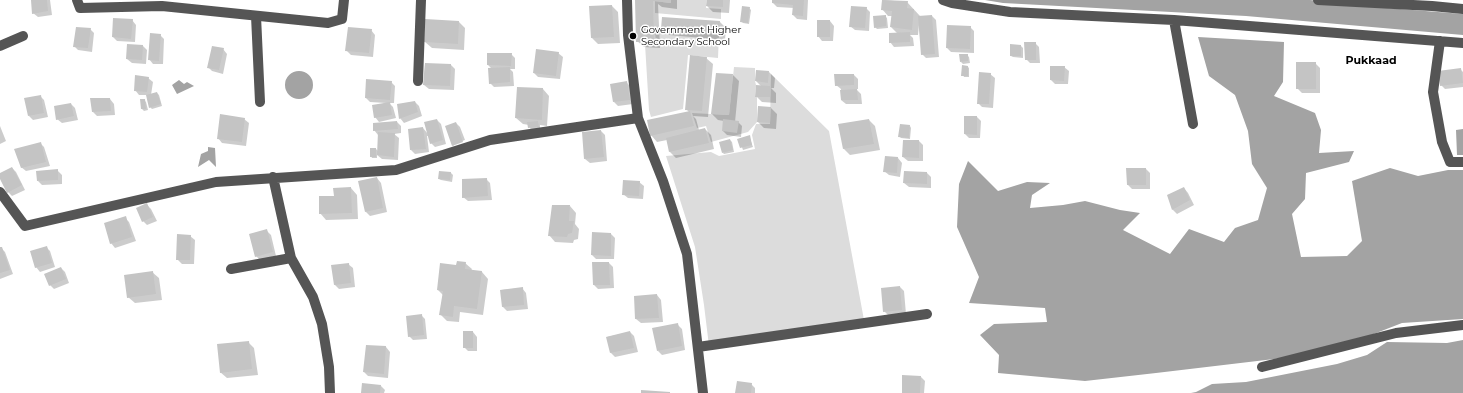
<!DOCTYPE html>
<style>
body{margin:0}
canvas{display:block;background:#fff}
</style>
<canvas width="1463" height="393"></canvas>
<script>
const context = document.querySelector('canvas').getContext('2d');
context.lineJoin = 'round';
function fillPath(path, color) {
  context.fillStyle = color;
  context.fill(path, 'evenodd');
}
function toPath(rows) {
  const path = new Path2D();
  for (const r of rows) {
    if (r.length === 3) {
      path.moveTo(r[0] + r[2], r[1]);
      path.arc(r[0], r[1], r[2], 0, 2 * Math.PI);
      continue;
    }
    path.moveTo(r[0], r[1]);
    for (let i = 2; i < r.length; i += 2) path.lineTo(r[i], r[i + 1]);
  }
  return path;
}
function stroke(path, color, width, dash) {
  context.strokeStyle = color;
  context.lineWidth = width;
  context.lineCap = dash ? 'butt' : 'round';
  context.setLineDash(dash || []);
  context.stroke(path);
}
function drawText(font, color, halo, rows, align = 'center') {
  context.font = font + ' Montserrat,sans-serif';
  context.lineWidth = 3;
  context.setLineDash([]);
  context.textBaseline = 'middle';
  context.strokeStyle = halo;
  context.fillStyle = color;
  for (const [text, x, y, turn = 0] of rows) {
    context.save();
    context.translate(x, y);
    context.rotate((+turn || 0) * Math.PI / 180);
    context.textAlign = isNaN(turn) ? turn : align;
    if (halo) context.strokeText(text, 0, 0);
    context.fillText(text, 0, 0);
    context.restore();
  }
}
fillPath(toPath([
 [671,0,707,0,706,8,721,9,721,19,655,13,655,1,670,3],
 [655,29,719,34,718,58,688,55,683,109,651,117,649,110,645,44,656,44],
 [734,67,755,68,755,81,756,85,755,96,757,97,757,122,748,132,711,142,706,126,697,128,692,113,729,115],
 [771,74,829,131,864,320,709,346,704,305,695,247,666,156,711,152,719,156,755,149,752,135,756,124,770,124]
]), '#dcdcdc');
fillPath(toPath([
 [985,0,1310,0,1387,8,1463,14,1463,35,1246,16,1003,3],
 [1198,37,1284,42,1283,82,1274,96,1315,113,1321,130,1319,153,1354,151,1349,162,1306,173,1305,199,1292,214,1301,257,1347,256,1362,241,1352,181,1390,168,1418,176,1448,170,1463,170,1463,319,1402,323,1366,337,1291,357,1156,373,1085,381,998,373,999,355,980,335,994,324,1047,322,1045,308,969,303,979,277,957,227,959,184,968,161,998,191,1027,182,1050,183,1032,195,1030,208,1063,205,1085,201,1120,210,1140,213,1123,230,1170,254,1189,229,1224,242,1235,228,1258,220,1267,188,1252,164,1248,131,1235,95,1209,76],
 [299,85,14],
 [179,80,184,84,187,82,194,86,177,94,172,85],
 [1463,129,1463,155,1457,155,1456,130],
 [208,147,215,148,216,167,209,160,198,167,201,154,208,151],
 [1463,340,1463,393,1191,393,1196,392,1212,384,1246,382,1337,364,1367,355,1387,342,1447,343]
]), '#a3a3a3');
fillPath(toPath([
 [32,0,50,0,52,15,38,17,33,13],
 [636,0,677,0,677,9,662,7,658,4,660,48,644,47,637,41],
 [708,0,730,0,729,13,713,12,707,6],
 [773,0,808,0,807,20,797,19,793,15,794,8,777,7,773,3],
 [883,0,907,2,920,16,932,16,936,20,939,57,926,58,922,54,919,25,918,35,910,35,913,38,914,46,894,47,890,42,898,34,891,27,892,16,888,16,882,9],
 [612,6,618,12,620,43,598,44,592,38],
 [749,8,751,10,749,24,743,23,741,21],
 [866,8,870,12,869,31,855,30,850,26],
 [885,16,887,18,888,28,877,29,875,27],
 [132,20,136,25,135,42,117,41,113,37],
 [830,21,834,26,833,41,822,41,818,36],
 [459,22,465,28,464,50,432,48,425,42],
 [720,22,726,28,725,40,669,35,662,29],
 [970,27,974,31,974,53,951,52,947,48],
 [90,29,94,33,92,52,78,50,74,46],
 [371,30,375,35,373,57,351,55,346,50],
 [160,35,164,39,163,64,153,64,149,59],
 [1035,43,1039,47,1040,63,1030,63,1026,59],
 [143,46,147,50,146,64,132,63,127,59],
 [1021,46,1023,48,1023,58,1013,57,1011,56],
 [223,49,227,54,223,74,212,71,208,67],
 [558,53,563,57,560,79,538,77,534,73],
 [511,54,515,58,515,69,510,69,513,72,514,86,494,87,490,83,492,69,488,65],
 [967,55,969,57,970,63,963,64,961,62],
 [706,58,713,64,708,117,693,116,696,119,699,130,705,129,711,135,714,149,676,158,670,152,667,140,657,142,651,135,690,113,686,109],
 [425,64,451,65,455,69,454,90,429,89,424,85],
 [1316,64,1320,68,1320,93,1302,93,1297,88],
 [968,67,969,68,969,77,964,77,963,75],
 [1064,67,1069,71,1068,84,1055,84,1051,80],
 [1461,70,1463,72,1463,87,1445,89,1441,85],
 [769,72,775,78,774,88,771,88,776,93,776,103,762,102,756,96,761,86,756,81],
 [990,74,995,78,993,108,982,107,978,103],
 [733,75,739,81,735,122,738,122,742,126,741,137,727,135,723,131,724,121,718,120,712,114],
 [854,75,858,79,858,89,856,89,861,94,862,104,846,104,841,100,841,89,836,85],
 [148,78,153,82,151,95,157,93,159,95,162,106,152,109,150,107,147,95,139,95,135,90],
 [391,82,395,86,394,103,389,103,393,107,396,118,379,122,375,117,386,103,370,102,366,98],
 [626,82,630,86,633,104,618,106,614,102],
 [543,89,549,96,547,126,540,125,540,128,531,130,529,125,523,124,516,118],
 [40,96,44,100,48,117,33,120,29,116],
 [110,99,114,104,115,115,97,116,93,112],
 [144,100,146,102,148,110,144,111,142,109],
 [415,102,419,106,422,116,404,123,400,118],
 [71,104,75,108,78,120,62,123,57,119],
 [771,108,777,114,776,129,764,128,758,122],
 [977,117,981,121,980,138,969,138,965,134],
 [244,119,249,123,246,146,222,143,218,138],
 [437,120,441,124,446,144,435,147,431,143,429,136,427,136,429,152,415,154,411,150,423,128,428,134],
 [869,120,875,126,880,150,850,155,844,149,840,125],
 [397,122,401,126,401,133,394,134,399,138,398,160,382,159,377,155,377,158,372,158,371,156,376,149,378,151,378,135,374,130],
 [456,123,460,127,465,140,454,144,454,146,453,145],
 [0,126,6,141,0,144],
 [910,126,911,128,910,139,901,138,899,136],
 [601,131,605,135,607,161,590,163,585,159],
 [749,136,753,147,743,150,739,139],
 [730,140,732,142,734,152,724,154,723,153],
 [904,141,919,141,923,145,923,161,908,161,903,157],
 [40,143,44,147,50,166,26,171,21,167],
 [898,158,902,163,900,177,889,175,884,171],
 [12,168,16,172,25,190,12,196,8,192,0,174],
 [1146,169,1150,173,1150,189,1132,189,1128,185],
 [57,170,62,175,62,184,42,185,38,181],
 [440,172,451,173,453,175,452,182,441,180,439,179],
 [927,173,931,177,931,188,909,187,904,183],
 [377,178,381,183,387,212,370,216,366,212],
 [486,179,490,183,492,200,468,201,463,197],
 [639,182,644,186,643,199,628,198,623,194],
 [351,188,357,195,358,219,326,220,320,213,335,197],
 [1184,188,1188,193,1194,205,1177,214,1173,210,1168,195],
 [147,205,151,209,157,221,147,225,143,221],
 [570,206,576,213,575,224,579,229,578,239,574,240,573,243,555,242,549,235],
 [125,218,129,222,136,241,115,248,111,243],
 [266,230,271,235,276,256,260,260,256,256],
 [611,234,615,238,614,259,596,259,592,255],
 [190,236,195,240,194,264,182,264,177,259],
 [46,247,50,251,55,267,40,272,36,267],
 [0,248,1,248,5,252,13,274,0,279],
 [465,263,472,269,471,271,482,272,488,279,483,315,460,312,459,322,447,321,441,315,443,295,438,290,457,266],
 [609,263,613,267,614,288,598,289,594,285],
 [348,264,353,268,355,287,339,289,335,285,333,266],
 [61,268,65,272,69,283,54,289,50,285],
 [152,272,159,278,162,300,135,303,128,297],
 [900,287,904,291,906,314,888,315,884,311],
 [522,288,526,293,528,309,507,311,503,307,501,290],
 [657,295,661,300,663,322,641,323,636,319],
 [421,315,425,319,427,339,413,340,409,336],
 [677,324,682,329,685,350,662,355,658,351],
 [464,332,473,332,477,337,477,351,468,351,464,347],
 [630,332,634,336,638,352,615,357,611,353,607,337],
 [248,342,254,348,258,375,227,378,220,372],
 [367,346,386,347,390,352,388,378,368,376,364,372],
 [921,377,925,381,924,393,903,393],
 [751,384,755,388,755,393,736,393],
 [381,386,385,390,384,393,362,393]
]), '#0003');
fillPath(toPath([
 [31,0,47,0,48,11,32,14],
 [635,0,671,0,671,3,653,1,654,42,636,42],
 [707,0,723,0,723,7,706,6],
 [772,0,804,0,803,16,792,15,793,5,772,3],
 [882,0,908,1,907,8,914,9,912,30,890,27,892,11,881,10],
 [612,5,614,37,591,38,589,6],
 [742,6,750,7,748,23,740,22],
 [851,6,867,7,865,28,849,27],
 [886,15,886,26,874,28,873,16],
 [932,15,935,54,921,55,918,16],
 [662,17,720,21,719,34,661,29],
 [113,18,133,19,131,39,112,37],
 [425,19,459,21,458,44,424,42],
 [817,20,830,20,830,37,817,37],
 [947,25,971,26,970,49,946,48],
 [76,27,91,28,88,48,73,47],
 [348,27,372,29,369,53,345,51],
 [910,32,910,42,889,43,889,33],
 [150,33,161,34,159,61,148,60],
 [1024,42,1036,42,1036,60,1025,60],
 [127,44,143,45,142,60,126,59],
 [1010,44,1021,45,1021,56,1010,56],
 [212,46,224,48,219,70,207,68],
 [536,49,559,52,556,76,533,73],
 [487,53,512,53,511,66,487,65],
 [959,54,968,54,968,61,960,62],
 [690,55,707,57,702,111,685,110],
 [1296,62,1316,62,1316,89,1296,89],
 [425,63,451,64,450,86,423,85],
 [962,65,968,66,968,76,961,76],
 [1050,66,1065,66,1064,81,1050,80],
 [510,67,510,82,489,84,488,68],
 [1461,68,1463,83,1440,86,1438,71],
 [756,70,769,71,768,83,755,81],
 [979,72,991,73,989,104,977,104],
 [716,73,733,74,729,115,711,114],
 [834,74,854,74,854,85,835,86],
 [135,75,149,77,147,92,134,91],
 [366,79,392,81,390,100,365,98],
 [627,81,630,100,613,102,610,84],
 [756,85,770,86,770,97,755,97],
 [517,87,543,88,542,120,515,118],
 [857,89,858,100,841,100,840,90],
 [157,92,161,104,149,108,146,95],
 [41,95,44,113,28,116,24,98],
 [90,98,110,98,111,111,92,112],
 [140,99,145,99,146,109,141,109],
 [415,101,418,112,399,119,397,104],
 [390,102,392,115,374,118,372,105],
 [71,103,74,116,56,120,54,106],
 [758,106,771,107,770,123,757,122],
 [690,111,694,126,650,136,647,120],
 [220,114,245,118,242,142,217,139],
 [964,116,977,116,977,135,964,134],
 [437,119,443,140,430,144,424,122],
 [723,119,739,121,737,133,722,131],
 [869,119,874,144,843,149,838,124],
 [397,121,398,129,373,131,373,123],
 [538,121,539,127,528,128,527,122],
 [456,122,463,142,452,146,445,126],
 [900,124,910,125,909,138,898,137],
 [423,127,426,149,410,150,408,129],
 [705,128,709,143,669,152,666,138],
 [601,130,604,157,584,159,582,132],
 [378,132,395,133,394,157,377,155],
 [750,135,752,145,740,148,737,139],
 [730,139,733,150,722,153,719,142],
 [903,140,919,140,919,158,902,157],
 [41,142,46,162,21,168,14,149],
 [370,148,376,148,376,157,370,157],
 [885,156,898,157,897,173,883,172],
 [12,167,22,185,7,193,0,179,0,173],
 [1126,168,1146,168,1146,185,1127,185],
 [58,169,58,180,37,181,36,171],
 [439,171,451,172,450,180,438,179],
 [904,171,927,172,927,184,903,183],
 [377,177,383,208,365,212,358,181],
 [487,178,488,196,462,198,462,179],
 [623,180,640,181,639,196,622,195],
 [351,187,352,213,319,214,319,196,334,196,333,188],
 [1184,187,1190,200,1172,210,1167,195],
 [147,203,153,217,142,222,136,208],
 [552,205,570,205,569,221,574,221,572,233,568,234,567,237,548,236],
 [126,216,132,237,110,244,104,223],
 [267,229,273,252,255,257,249,234],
 [592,232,611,233,611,256,591,255],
 [177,234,191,235,190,260,176,260],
 [47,246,52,263,35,268,30,251],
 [0,247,2,247,10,270,0,273],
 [457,261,466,262,465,269,482,271,477,309,454,306,453,317,439,315,443,291,437,290,440,263,456,265],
 [592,262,609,262,610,285,593,285],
 [349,263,351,283,334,285,331,265],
 [61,267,66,279,49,286,44,274],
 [153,271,156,294,127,298,124,275],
 [900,286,902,310,883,312,881,288],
 [523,287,524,305,502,307,500,290],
 [657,294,659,318,635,319,634,296],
 [422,314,424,335,408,337,406,316],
 [678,323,682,346,657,351,652,328],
 [463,331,473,331,473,348,463,348],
 [630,331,634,348,610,353,606,337],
 [249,341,252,369,220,373,217,344],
 [366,345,386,346,384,374,363,372],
 [902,375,921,376,920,393,902,393],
 [737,381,752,383,751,393,735,393],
 [362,383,381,385,380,393,361,393],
 [641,390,670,392,670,393,641,393]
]), '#c4c4c4');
stroke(toPath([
 [77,0,80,8,162,6,328,23,342,19,344,0],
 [627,0,628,35,638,118,663,181,687,254,703,393],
 [943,0,952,3,1010,12,1174,20,1463,43],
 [1318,0,1432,6,1463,9],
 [256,16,260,102],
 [1174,20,1193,124],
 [1440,41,1433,92,1442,142,1450,162,1463,162],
 [0,46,23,36],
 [418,81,421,0],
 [0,192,25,226,216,182,396,170,490,140,638,118],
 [291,258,313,297,322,324,329,367,330,393],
 [231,269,291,258,273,177],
 [698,347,927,314],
 [1262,367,1396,333,1463,325]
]), '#555', 10);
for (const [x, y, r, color] of [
 [633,36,4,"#000"]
]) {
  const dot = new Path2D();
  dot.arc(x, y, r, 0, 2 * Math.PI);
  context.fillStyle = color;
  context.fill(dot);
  stroke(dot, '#fff', 1.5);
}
drawText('10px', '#000', '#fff', [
 ["Government Higher",641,30],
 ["Secondary School",641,42]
], 'left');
drawText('bold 11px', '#000', '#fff', [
 ["Pukkaad",1371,61]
]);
</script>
